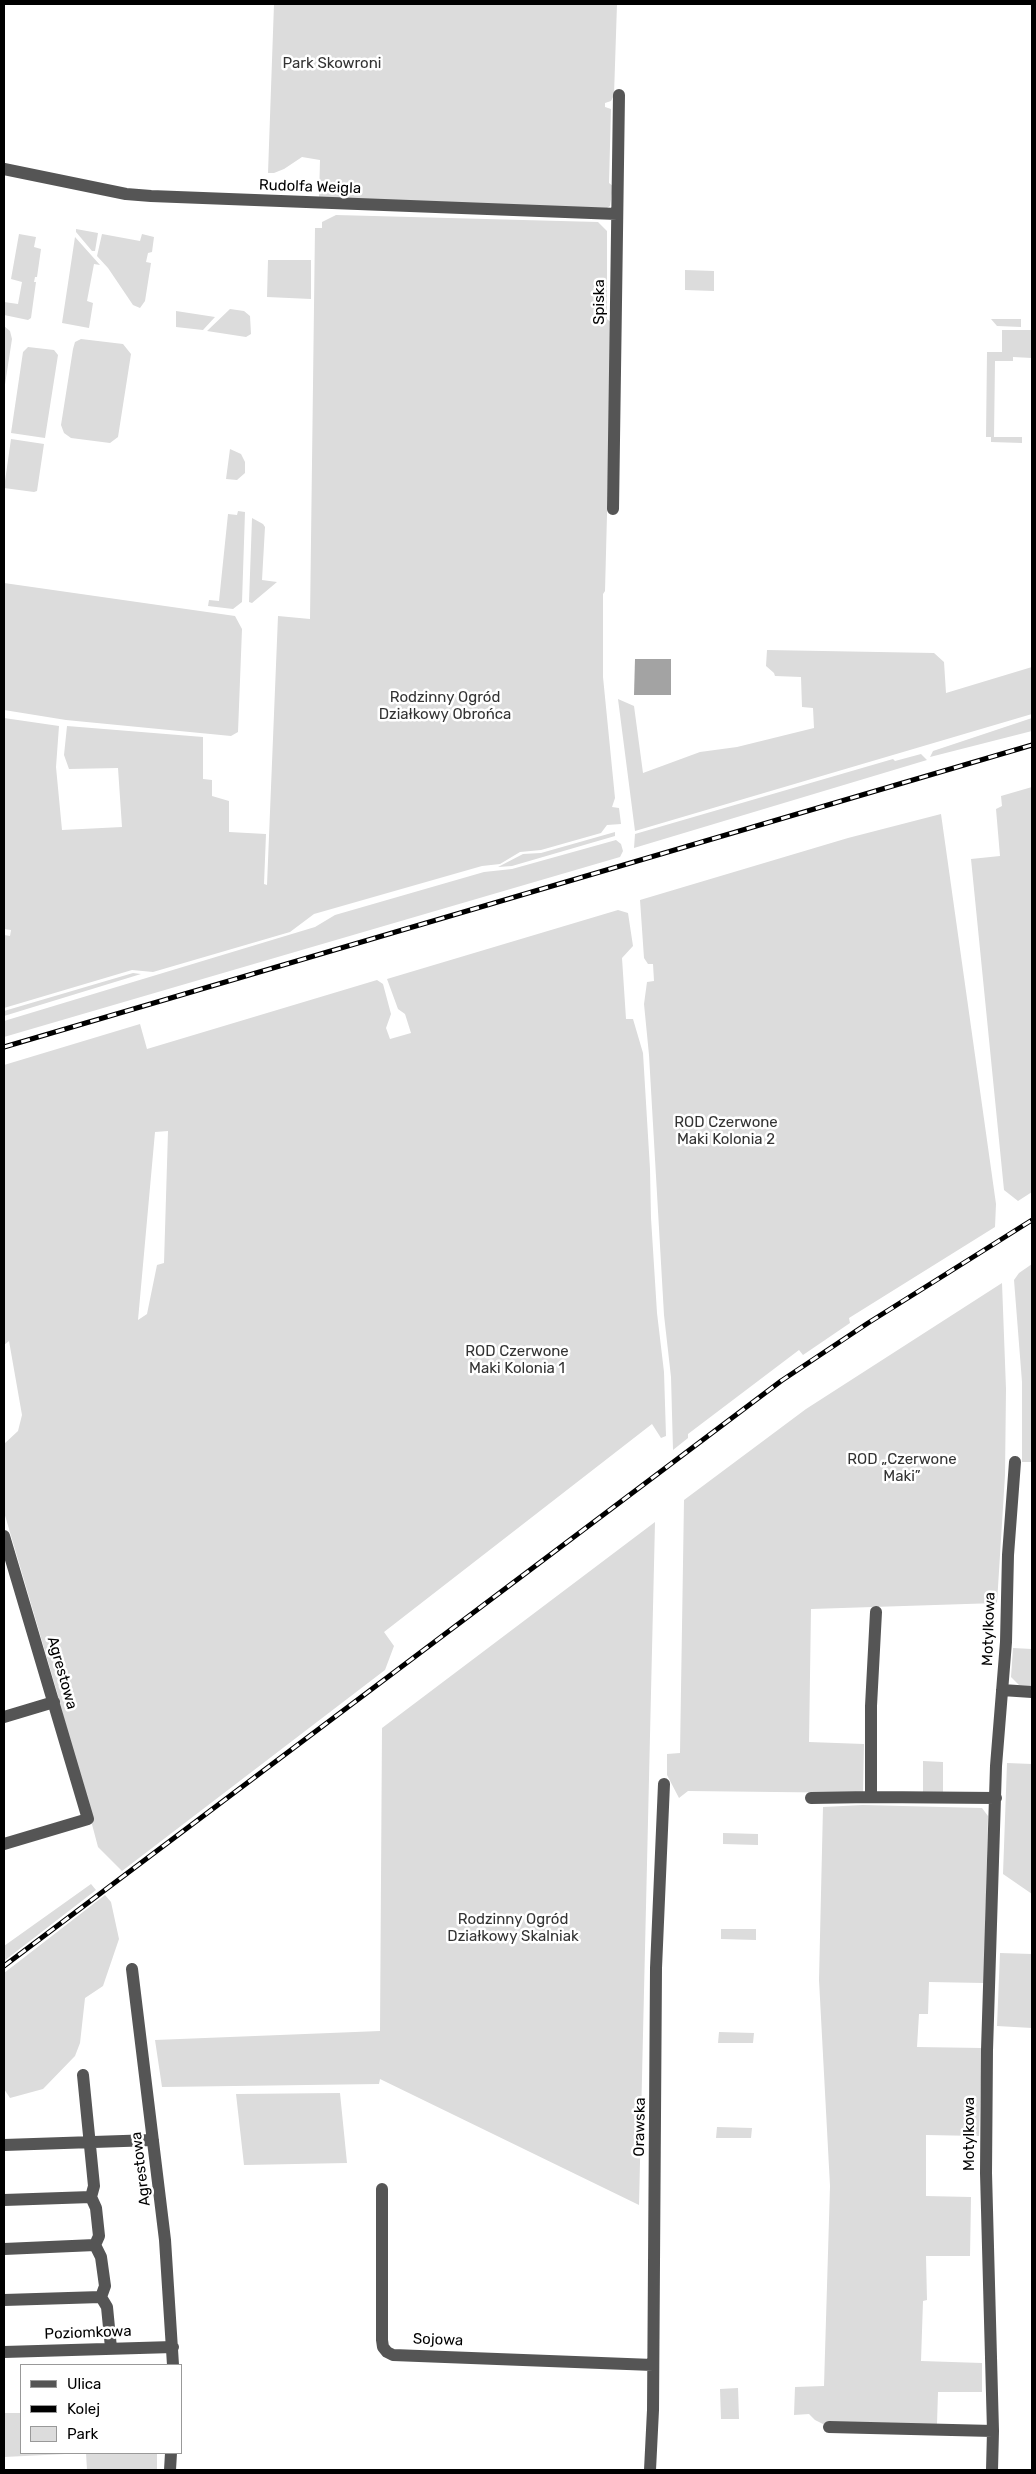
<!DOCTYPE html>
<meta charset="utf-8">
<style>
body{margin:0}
#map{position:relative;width:1036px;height:2474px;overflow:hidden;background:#fff;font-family:Rubik,sans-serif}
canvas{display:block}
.frame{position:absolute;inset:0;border:5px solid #000;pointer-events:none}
.legend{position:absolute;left:20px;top:2364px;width:162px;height:90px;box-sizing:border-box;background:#fff;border:1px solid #999;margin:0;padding:6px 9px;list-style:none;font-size:15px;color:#000}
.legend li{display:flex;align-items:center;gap:10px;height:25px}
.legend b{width:25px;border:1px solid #999}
</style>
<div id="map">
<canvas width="1036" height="2474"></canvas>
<div class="frame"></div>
<ul class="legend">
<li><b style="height:6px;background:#555"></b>Ulica</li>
<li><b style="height:6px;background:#000"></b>Kolej</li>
<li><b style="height:14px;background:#dcdcdc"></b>Park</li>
</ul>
</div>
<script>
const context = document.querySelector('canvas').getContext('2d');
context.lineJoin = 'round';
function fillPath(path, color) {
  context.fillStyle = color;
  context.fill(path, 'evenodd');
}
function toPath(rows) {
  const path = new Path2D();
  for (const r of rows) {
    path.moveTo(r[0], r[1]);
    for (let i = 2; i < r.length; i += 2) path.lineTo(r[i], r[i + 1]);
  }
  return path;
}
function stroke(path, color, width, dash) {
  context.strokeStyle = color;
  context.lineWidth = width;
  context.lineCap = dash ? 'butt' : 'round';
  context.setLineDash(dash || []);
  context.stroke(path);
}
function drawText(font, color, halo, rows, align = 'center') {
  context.font = font + ' Rubik,sans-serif';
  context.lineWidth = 5;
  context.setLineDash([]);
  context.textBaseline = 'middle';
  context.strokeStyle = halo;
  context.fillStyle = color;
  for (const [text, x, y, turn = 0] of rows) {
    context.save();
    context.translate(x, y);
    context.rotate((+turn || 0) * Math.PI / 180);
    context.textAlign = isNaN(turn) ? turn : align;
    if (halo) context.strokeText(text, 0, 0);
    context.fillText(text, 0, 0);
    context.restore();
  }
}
fillPath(toPath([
 [274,4,617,4,614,95,611,101,605,103,605,107,611,109,609,183,613,186,610,206,607,208,319,199,320,160,302,157,284,169,274,173,268,173],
 [336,215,598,222,607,231,607,319,612,323,605,591,603,594,603,677,615,798,612,807,619,808,621,824,607,825,601,833,541,850,520,852,500,864,482,866,314,914,290,932,153,972,132,970,4,1008,4,935,10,936,11,930,4,929,4,718,59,726,56,767,62,830,122,827,118,768,69,769,64,755,67,726,203,737,203,779,212,780,212,796,229,801,229,832,266,834,264,884,267,885,278,616,310,619,315,228,322,228,322,222],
 [76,229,98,233,95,251,92,251,76,232],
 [19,234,36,237,34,247,41,249,37,277,35,277,34,282,36,282,31,318,28,320,4,315,4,302,18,304,22,282,11,279],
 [102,234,140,241,142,234,154,237,152,252,148,253,146,262,151,263,145,301,140,308,133,305,108,268,97,256],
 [75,237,100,265,94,264,87,301,93,303,89,328,62,323],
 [268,260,311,260,311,299,267,297],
 [685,270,714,271,714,291,685,290],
 [230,309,244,311,250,316,251,334,246,337,207,331],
 [176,311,215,317,203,330,176,327],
 [991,319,1021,319,1021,327,997,326],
 [4,326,10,331,12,339,4,391],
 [1002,330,1032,330,1032,358,1013,357,1013,361,995,361,994,437,1022,437,1022,443,991,442,991,437,986,437,987,352,1002,352],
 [81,339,123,344,131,354,118,437,110,443,71,438,64,433,61,425,73,349,75,342],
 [28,347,54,350,58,355,45,438,11,433,23,352],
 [11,439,44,444,37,491,34,492,4,488],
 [230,449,241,454,245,462,245,473,237,480,226,479],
 [238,511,245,512,242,602,233,609,208,606,209,600,219,601,228,514,237,515],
 [252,518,263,524,265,527,262,580,277,582,252,603,249,602],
 [4,583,235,616,242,629,238,732,231,736,66,720,4,710],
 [767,650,934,653,944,662,946,693,1032,667,1032,714,635,831,618,699,634,706,643,773,700,752,737,747,814,728,813,708,802,707,801,677,775,676,774,673,766,666],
 [1032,718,1032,731,930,757,933,751],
 [921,754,927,760,634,848,635,834,893,759,895,761],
 [1032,787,1032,1192,1018,1201,1004,1190,971,859,1000,856,996,809,1002,806,1001,796],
 [941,814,996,1204,995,1227,849,1318,850,1323,803,1355,799,1350,688,1434,688,1438,673,1450,671,1377,664,1315,649,1055,644,1004,647,982,654,981,653,964,648,964,644,958,640,900,848,838],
 [615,832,615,836,512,866,498,867,523,854,541,853],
 [616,840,621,844,623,851,620,857,4,1037,4,1021,315,927,335,915,484,872,512,869],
 [618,910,628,913,633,946,622,958,626,1019,633,1019,643,1053,650,1169,651,1218,657,1313,664,1372,666,1436,661,1438,652,1424,384,1632,394,1646,385,1670,122,1871,98,1847,57,1692,4,1512,4,1444,18,1431,22,1415,9,1341,4,1345,4,1065,140,1024,147,1049,377,980,383,984,391,1014,386,1028,390,1039,411,1033,405,1014,398,1009,387,979],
 [168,1131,164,1263,157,1265,147,1314,138,1320,155,1132],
 [133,973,141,974,4,1016,4,1011],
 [1032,1264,1032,1462,1022,1462,1022,1382,1014,1280,1019,1273],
 [1002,1283,1006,1389,1005,1475,997,1603,811,1609,809,1742,864,1744,863,1793,688,1791,679,1798,667,1775,667,1754,680,1753,684,1500,806,1409],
 [655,1522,639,2205,380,2079,379,2084,162,2087,155,2040,380,2031,382,1728],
 [1013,1648,1032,1649,1032,1686,1019,1685,1011,1677],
 [923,1761,943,1762,943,1792,923,1792],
 [1007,1763,1032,1764,1032,1894,1003,1874],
 [863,1805,982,1808,988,1816,984,1983,929,1982,928,2014,919,2014,917,2047,982,2048,979,2136,926,2135,926,2196,971,2197,970,2256,926,2256,927,2300,923,2301,921,2361,982,2363,982,2392,938,2392,937,2424,829,2427,815,2420,809,2414,794,2415,795,2387,824,2386,830,2186,819,1980,823,1807],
 [723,1833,758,1834,758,1845,723,1844],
 [91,1884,96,1890,4,1961,4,1946],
 [105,1895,111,1902,119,1939,103,1986,85,1998,80,2043,75,2056,43,2089,10,2098,4,2089,4,1973],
 [721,1929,756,1929,756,1940,721,1939],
 [1000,1953,1032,1954,1032,2028,997,2026],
 [719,2032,754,2033,753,2043,718,2043],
 [340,2093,347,2163,244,2165,236,2094],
 [717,2127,752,2128,751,2138,716,2138],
 [738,2388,739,2419,721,2419,720,2389],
 [4,2413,21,2413,21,2453,157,2453,157,2470,87,2470,86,2453,4,2457]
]), '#dcdcdc');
fillPath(toPath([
 [635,659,671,659,671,695,634,695]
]), '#a3a3a3');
stroke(toPath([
 [4,169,126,194,151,196,617,214],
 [613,509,619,95],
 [4,1536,88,1819,4,1844],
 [876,1612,871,1706,871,1797,996,1798],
 [1002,1690,1032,1692],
 [4,1717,54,1702],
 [811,1798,871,1797],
 [132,1969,165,2240,173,2365],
 [83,2075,94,2186,91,2197,96,2208,99,2236,95,2245,101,2257,105,2286,101,2297,107,2307,111,2348],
 [4,2145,153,2140],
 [382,2189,382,2340,383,2347,387,2352,393,2355,653,2365],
 [4,2200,91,2197],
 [4,2249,95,2245],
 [4,2300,101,2297],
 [4,2352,173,2347],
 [829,2427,993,2431],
 [170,2470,171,2453],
 [650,2470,653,2410,656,1968,664,1784],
 [992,2470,993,2431,986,2173,987,2050,996,1766,1006,1642,1008,1555,1015,1462]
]), '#555', 12);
const rail = toPath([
 [4,1047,1032,745],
 [4,1966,781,1381,868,1323,1032,1220]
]);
stroke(rail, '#000', 5);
stroke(rail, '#fff', 3, [9]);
drawText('15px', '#333', '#fff', [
 ["Park Skowroni",332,64],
 ["Rodzinny Ogród",445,698],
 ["Działkowy Obrońca",445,715],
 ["ROD Czerwone",726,1123],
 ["Maki Kolonia 2",726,1140],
 ["ROD Czerwone",517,1352],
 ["Maki Kolonia 1",517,1369],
 ["ROD „Czerwone",902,1460],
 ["Maki”",902,1477],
 ["Rodzinny Ogród",513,1920],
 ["Działkowy Skalniak",513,1937]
]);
drawText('15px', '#000', '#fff', [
 ["Rudolfa Weigla",310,187,2],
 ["Spiska",600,302,-90],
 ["Motylkowa",989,1629,-88],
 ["Agrestowa",62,1673,74],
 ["Orawska",640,2127,-89],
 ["Motylkowa",970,2134,-90],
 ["Agrestowa",141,2169,-97],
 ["Poziomkowa",88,2333,-2],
 ["Sojowa",438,2340,2]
]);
</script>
